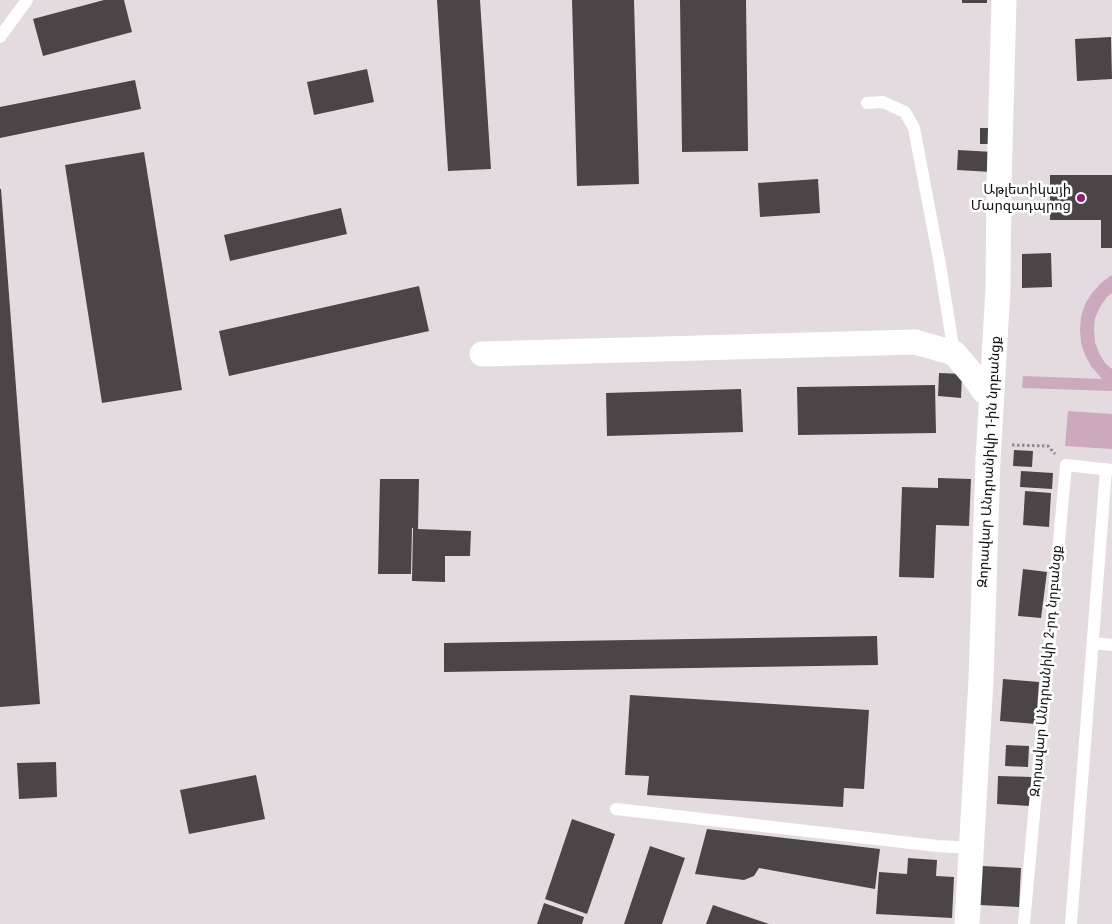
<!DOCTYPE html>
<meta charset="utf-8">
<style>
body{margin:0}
canvas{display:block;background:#e3dbe0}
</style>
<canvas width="1112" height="924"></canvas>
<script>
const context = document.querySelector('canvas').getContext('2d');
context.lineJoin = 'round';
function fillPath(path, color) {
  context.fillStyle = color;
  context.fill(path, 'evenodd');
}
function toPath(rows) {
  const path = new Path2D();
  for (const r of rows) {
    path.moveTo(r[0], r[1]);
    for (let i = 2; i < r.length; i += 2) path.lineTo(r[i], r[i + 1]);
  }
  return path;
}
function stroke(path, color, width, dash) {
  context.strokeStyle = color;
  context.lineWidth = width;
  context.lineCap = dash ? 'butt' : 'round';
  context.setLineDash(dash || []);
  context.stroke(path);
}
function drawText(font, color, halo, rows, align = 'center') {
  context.font = font + ' "Roboto Condensed","Noto Sans Armenian",sans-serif';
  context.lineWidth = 5;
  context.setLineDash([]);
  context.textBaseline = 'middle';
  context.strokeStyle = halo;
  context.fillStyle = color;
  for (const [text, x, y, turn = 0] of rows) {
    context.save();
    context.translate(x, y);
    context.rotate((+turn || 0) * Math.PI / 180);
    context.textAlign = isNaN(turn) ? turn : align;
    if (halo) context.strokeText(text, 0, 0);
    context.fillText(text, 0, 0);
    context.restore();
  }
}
fillPath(toPath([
 [1112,275,1112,293,1107,297,1100,307,1095,318,1094,330,1095,342,1099,353,1105,363,1112,369,1112,391,1022,388,1023,376,1102,379,1091,366,1085,355,1081,343,1080,330,1081,317,1085,304,1092,293,1101,283],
 [1068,411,1112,414,1112,449,1065,446]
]), '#cda9bd');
fillPath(toPath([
 [104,0,124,0,132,32,43,56,33,19],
 [437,0,480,0,491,169,448,171],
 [572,0,634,0,639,184,577,186],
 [680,0,746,0,748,151,682,152],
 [962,0,987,0,987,3,962,3],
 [1111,37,1112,79,1077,81,1075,39],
 [367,69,374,102,314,115,307,82],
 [135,80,141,109,0,138,0,107],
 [980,128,992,128,992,144,980,144],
 [958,150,993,152,992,172,957,170],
 [144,152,182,390,102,403,65,165],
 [1050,175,1112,175,1112,248,1101,248,1101,220,1050,220],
 [818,179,820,213,760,217,758,183],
 [0,189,1,189,40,704,0,707],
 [341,208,347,234,230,261,224,235],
 [1051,253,1052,287,1022,288,1022,254],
 [419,286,429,331,229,376,219,331],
 [939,373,962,374,961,398,938,396],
 [935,385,936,433,798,435,797,387],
 [741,389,743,432,607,436,606,393],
 [1014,450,1033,451,1032,467,1013,466],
 [1021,471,1053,473,1052,489,1020,487],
 [938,478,971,479,969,526,936,525,934,578,899,577,902,487,938,488],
 [380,479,419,479,418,529,471,531,470,556,445,556,445,582,412,581,413,528,412,528,411,574,378,574],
 [1025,491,1051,493,1049,527,1023,525],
 [1023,569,1047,572,1041,618,1018,616],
 [877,636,878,665,444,672,444,643],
 [1003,679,1039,682,1036,724,1000,721],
 [630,695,869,710,864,789,844,788,843,807,647,795,649,776,625,775],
 [1006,745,1029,746,1028,767,1005,766],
 [56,762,57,797,19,799,17,763],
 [256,775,265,819,189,834,180,790],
 [998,776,1032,777,1030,806,997,804],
 [572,819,615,834,587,914,545,899],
 [707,829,880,849,875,889,759,868,754,876,744,880,695,874],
 [650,846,685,858,662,924,624,924],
 [908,858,937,860,936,876,954,877,952,918,876,914,879,872,907,874],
 [982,866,1021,868,1019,907,980,905],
 [544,903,584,917,582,924,537,924],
 [713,905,769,924,706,924]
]), '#4b4548');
stroke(toPath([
 [1012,445,1048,446,1055,454]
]), '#908a8d', 3, [2.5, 2.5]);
stroke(toPath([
 [0,37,27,0],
 [867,103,883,102,905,112,914,128,940,265,954,353],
 [1093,643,1112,645],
 [616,809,937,846,971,848],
 [1024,924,1066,465,1112,470],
 [1071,924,1106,469]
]), '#fff', 12);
stroke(toPath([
 [482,354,915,342,954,353,972,374,984,391,992,394],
 [967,924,981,680,988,459,998,289,999,185,1004,0]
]), '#fff', 25);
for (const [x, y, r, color] of [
 [1081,198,5,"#961972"]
]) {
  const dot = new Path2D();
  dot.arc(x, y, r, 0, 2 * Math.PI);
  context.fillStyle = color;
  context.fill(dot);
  stroke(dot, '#fff', 2);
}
drawText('14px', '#141213', '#fff', [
 ["Աթլետիկայի",1071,190],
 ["Մարզադպրոց",1071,206]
], 'right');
drawText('14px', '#141213', '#fff', [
 ["Զորավար Անդրանիկի 1-ին նրբանցք",990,462,-87],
 ["Զորավար Անդրանիկի 2-րդ նրբանցք",1047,671,-85]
]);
</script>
